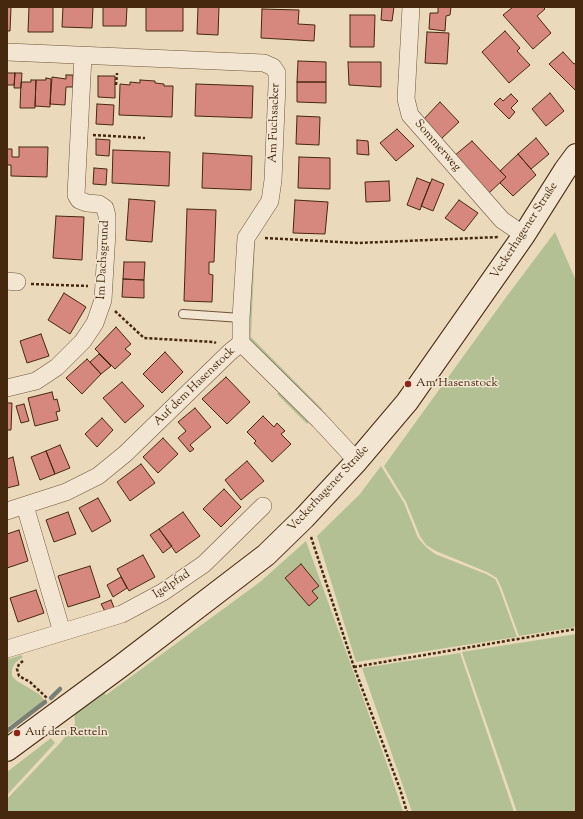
<!DOCTYPE html>
<meta charset="utf-8">
<style>
body{margin:0}
#map{position:relative;width:583px;height:819px;overflow:hidden;background:#ebd9bb;font-family:"Sorts Mill Goudy",serif}
canvas{display:block}
.frame{position:absolute;inset:0;border:8px solid #46280e;pointer-events:none}
</style>
<div id="map">
<canvas width="583" height="819"></canvas>
<div class="frame"></div>
</div>
<script>
const context = document.querySelector('canvas').getContext('2d');
context.lineJoin = 'round';
function fillPath(path, color) {
  context.fillStyle = color;
  context.fill(path, 'evenodd');
}
function toPath(rows) {
  const path = new Path2D();
  for (const r of rows) {
    path.moveTo(r[0], r[1]);
    for (let i = 2; i < r.length; i += 2) path.lineTo(r[i], r[i + 1]);
  }
  return path;
}
function stroke(path, color, width, dash) {
  context.strokeStyle = color;
  context.lineWidth = width;
  context.lineCap = dash ? 'butt' : 'round';
  context.setLineDash(dash || []);
  context.stroke(path);
}
function drawText(font, color, halo, rows, align = 'center') {
  context.font = font + ' "Sorts Mill Goudy",serif';
  context.lineWidth = 3;
  context.setLineDash([]);
  context.textBaseline = 'middle';
  context.strokeStyle = halo;
  context.fillStyle = color;
  for (const [text, x, y, turn = 0] of rows) {
    context.save();
    context.translate(x, y);
    context.rotate((+turn || 0) * Math.PI / 180);
    context.textAlign = isNaN(turn) ? turn : align;
    if (halo) context.strokeText(text, 0, 0);
    context.fillText(text, 0, 0);
    context.restore();
  }
}
fillPath(toPath([
 [555,232,576,281,576,627,519,636,502,589,497,578,487,572,436,551,426,545,420,536,406,502,384,466,504,300],
 [255,242,251,337,322,409,319,412,247,337,252,244],
 [280,391,310,421,307,424,277,394],
 [381,466,404,503,418,538,426,547,435,554,486,574,495,579,499,587,517,637,356,662,317,536,360,494],
 [306,541,393,781,403,812,7,812,7,799,61,742,75,724,74,712,102,690,106,695,260,582],
 [576,634,576,812,517,812,462,652],
 [460,653,514,812,412,812,362,668],
 [21,655,23,657,15,663,12,669,12,676,17,681,39,694,45,701,7,727,7,656,9,659],
 [51,738,55,743,7,795,7,772]
]), '#b3c093');
stroke(toPath([
 [51,698,60,689],
 [7,731,45,702]
]), '#797f75', 4.5);
const building = toPath([
 [7,7,11,7,10,31,7,31,7,7],
 [29,7,53,7,53,32,28,32,29,7],
 [63,7,93,7,92,28,62,27,63,7],
 [103,7,127,7,126,26,103,26,103,7],
 [146,7,183,7,183,31,146,31,146,7],
 [198,7,219,7,218,35,197,34,198,7],
 [382,7,394,7,392,21,381,20,382,7],
 [438,7,451,7,450,15,446,16,445,31,429,29,430,13,438,13,438,7],
 [513,7,543,7,545,9,537,16,551,33,533,49,503,15,513,7],
 [262,9,299,10,298,24,315,25,314,41,261,38,262,9],
 [350,15,375,15,374,47,350,47,350,15],
 [505,31,520,48,517,51,530,65,509,83,482,52,505,31],
 [427,32,449,33,447,64,425,63,427,32],
 [563,52,574,64,576,63,576,89,575,90,549,64,563,52],
 [298,61,326,62,326,82,297,82,298,61],
 [348,62,381,62,381,87,349,85,348,62],
 [7,73,15,73,14,85,7,85,7,100,7,73],
 [15,73,22,73,21,88,14,88,15,73],
 [66,75,73,75,73,87,66,87,65,105,50,104,52,77,66,79,66,75],
 [98,76,115,76,115,98,98,97,98,76],
 [46,78,51,79,50,107,35,106,36,80,46,80,46,78],
 [31,80,36,80,35,108,20,108,21,82,31,82,31,80],
 [140,80,155,81,155,83,164,84,164,86,173,86,172,117,119,115,120,84,130,85,130,82,140,83,140,80],
 [297,82,326,82,326,103,297,102,297,82],
 [196,84,253,86,252,118,195,116,196,84],
 [550,93,564,111,546,126,532,109,550,93],
 [511,94,518,101,511,108,515,112,509,119,494,104,500,98,503,101,511,94],
 [440,102,459,122,441,139,423,120,440,102],
 [97,104,114,105,113,125,96,124,97,104],
 [297,116,320,117,319,145,296,144,297,116],
 [397,129,414,146,396,161,380,143,397,129],
 [536,138,549,154,531,169,518,154,536,138],
 [96,139,110,140,109,156,96,155,96,139],
 [357,140,368,141,369,155,357,154,357,140],
 [472,141,506,177,489,193,454,156,472,141],
 [19,147,48,147,47,177,11,176,11,165,7,165,7,149,12,149,12,157,19,157,19,147],
 [113,150,170,152,169,186,112,183,113,150],
 [203,153,252,156,251,190,202,188,203,153],
 [518,154,536,175,513,196,500,183,506,177,500,171,518,154],
 [299,157,330,158,330,189,298,188,299,157],
 [94,168,107,169,106,185,93,184,94,168],
 [417,178,430,183,420,210,407,205,417,178],
 [432,179,444,184,433,211,421,206,432,179],
 [389,181,390,201,366,202,365,182,389,181],
 [129,199,155,201,152,242,126,240,129,199],
 [295,200,328,202,325,234,293,233,295,200],
 [459,200,478,213,464,231,445,218,459,200],
 [187,209,216,210,214,262,209,262,209,274,213,275,212,302,184,301,187,209],
 [56,216,84,217,82,260,53,258,56,216],
 [124,262,145,262,144,280,123,279,124,262],
 [123,279,144,280,144,298,122,297,123,279],
 [64,293,86,307,70,334,48,320,64,293],
 [116,327,131,344,125,349,131,354,115,369,95,349,116,327],
 [41,334,49,356,27,363,20,341,41,334],
 [165,352,183,372,162,393,143,374,165,352],
 [99,354,111,366,101,374,90,362,99,354],
 [87,359,101,374,82,394,66,378,87,359],
 [226,377,250,402,227,424,202,399,226,377],
 [122,382,144,406,125,423,103,398,122,382],
 [52,392,54,400,57,399,60,411,56,412,58,420,35,426,28,398,52,392],
 [7,403,12,403,11,430,7,430,7,403],
 [24,404,29,421,21,423,16,406,24,404],
 [195,408,211,427,190,445,194,449,190,452,178,438,186,431,178,422,195,408],
 [263,416,274,427,277,423,285,431,281,434,291,444,272,462,254,443,256,441,247,432,263,416],
 [102,418,113,430,97,447,85,434,102,418],
 [163,438,178,454,158,473,143,457,163,438],
 [60,445,70,468,55,474,46,451,60,445],
 [46,451,55,474,40,480,31,457,46,451],
 [13,457,19,485,7,488,7,459,13,457],
 [247,461,264,481,241,500,225,480,247,461],
 [141,464,155,483,130,501,117,482,141,464],
 [224,489,241,507,221,527,203,509,224,489],
 [98,498,111,521,92,532,79,508,98,498],
 [68,512,76,534,54,542,46,520,68,512],
 [183,512,200,536,176,553,159,529,183,512],
 [159,529,172,546,163,553,150,535,159,529],
 [19,530,28,561,7,568,7,534,19,530],
 [143,555,155,577,129,591,117,569,143,555],
 [301,564,319,586,312,591,318,598,309,606,285,578,301,564],
 [90,566,100,597,68,607,58,576,90,566],
 [121,577,127,588,113,597,107,585,121,577],
 [36,590,44,613,18,622,10,598,36,590],
 [111,600,115,610,106,613,101,604,111,600]
]);
fillPath(building, '#d6887f');
stroke(building, '#46280e', 1);
const lane = toPath([
 [183,314,241,318]
]);
const street = toPath([
 [411,7,406,99,410,115,502,220,524,235],
 [7,52,264,63,273,67,277,73,277,85,273,180,270,201,246,238,241,318,241,343],
 [7,281,17,282],
 [241,343,319,420,357,461],
 [7,388,36,381,57,367,83,341,95,323,103,300,107,232,107,216,105,208,99,204,87,203,79,200,76,195,83,56],
 [25,506,62,632],
 [7,511,66,492,98,476,125,454,230,352,241,343],
 [7,649,122,614,163,592,204,564,263,506]
]);
const secondary = toPath([
 [7,750,121,666,249,568,266,555,304,518,357,461,407,402,524,235,565,170,576,155]
]);
stroke(lane, '#6f5439', 10);
stroke(street, '#6f5439', 18);
stroke(secondary, '#46280e', 24);
stroke(toPath([
 [116,85,117,73],
 [93,135,145,138],
 [265,238,358,243,499,237],
 [31,284,88,286],
 [115,311,144,338,214,342,216,343],
 [311,537,354,667,400,789,407,812],
 [23,661,19,664,17,669,19,676,30,682,47,698],
 [354,667,576,629]
]), '#46280e', 2.5, [3, 2]);
stroke(lane, '#f2e6d3', 8);
stroke(street, '#f2e6d3', 17);
stroke(secondary, '#f2e6d3', 22);
for (const [x, y, r, color] of [
 [408,384,4,"#8f2418"],
 [17,733,4,"#8f2418"]
]) {
  const dot = new Path2D();
  dot.arc(x, y, r, 0, 2 * Math.PI);
  context.fillStyle = color;
  context.fill(dot);
  stroke(dot, '#f2e6d3', 1.5);
}
drawText('12px', '#46280e', '#f2e6d3', [
 ["Am Fuchsacker",275,123,-88],
 ["Sommerweg",437,146,49],
 ["Veckerhagener Straße",525,231,-57],
 ["Im Dachsgrund",104,260,-87],
 ["Auf dem Hasenstock",195,387,-44],
 ["Veckerhagener Straße",329,489,-47],
 ["Igelpfad",172,585,-33]
]);
drawText('12px', '#46280e', '#f2e6d3', [
 ["Am Hasenstock",416,384],
 ["Auf den Retteln",25,733]
], 'left');
</script>
